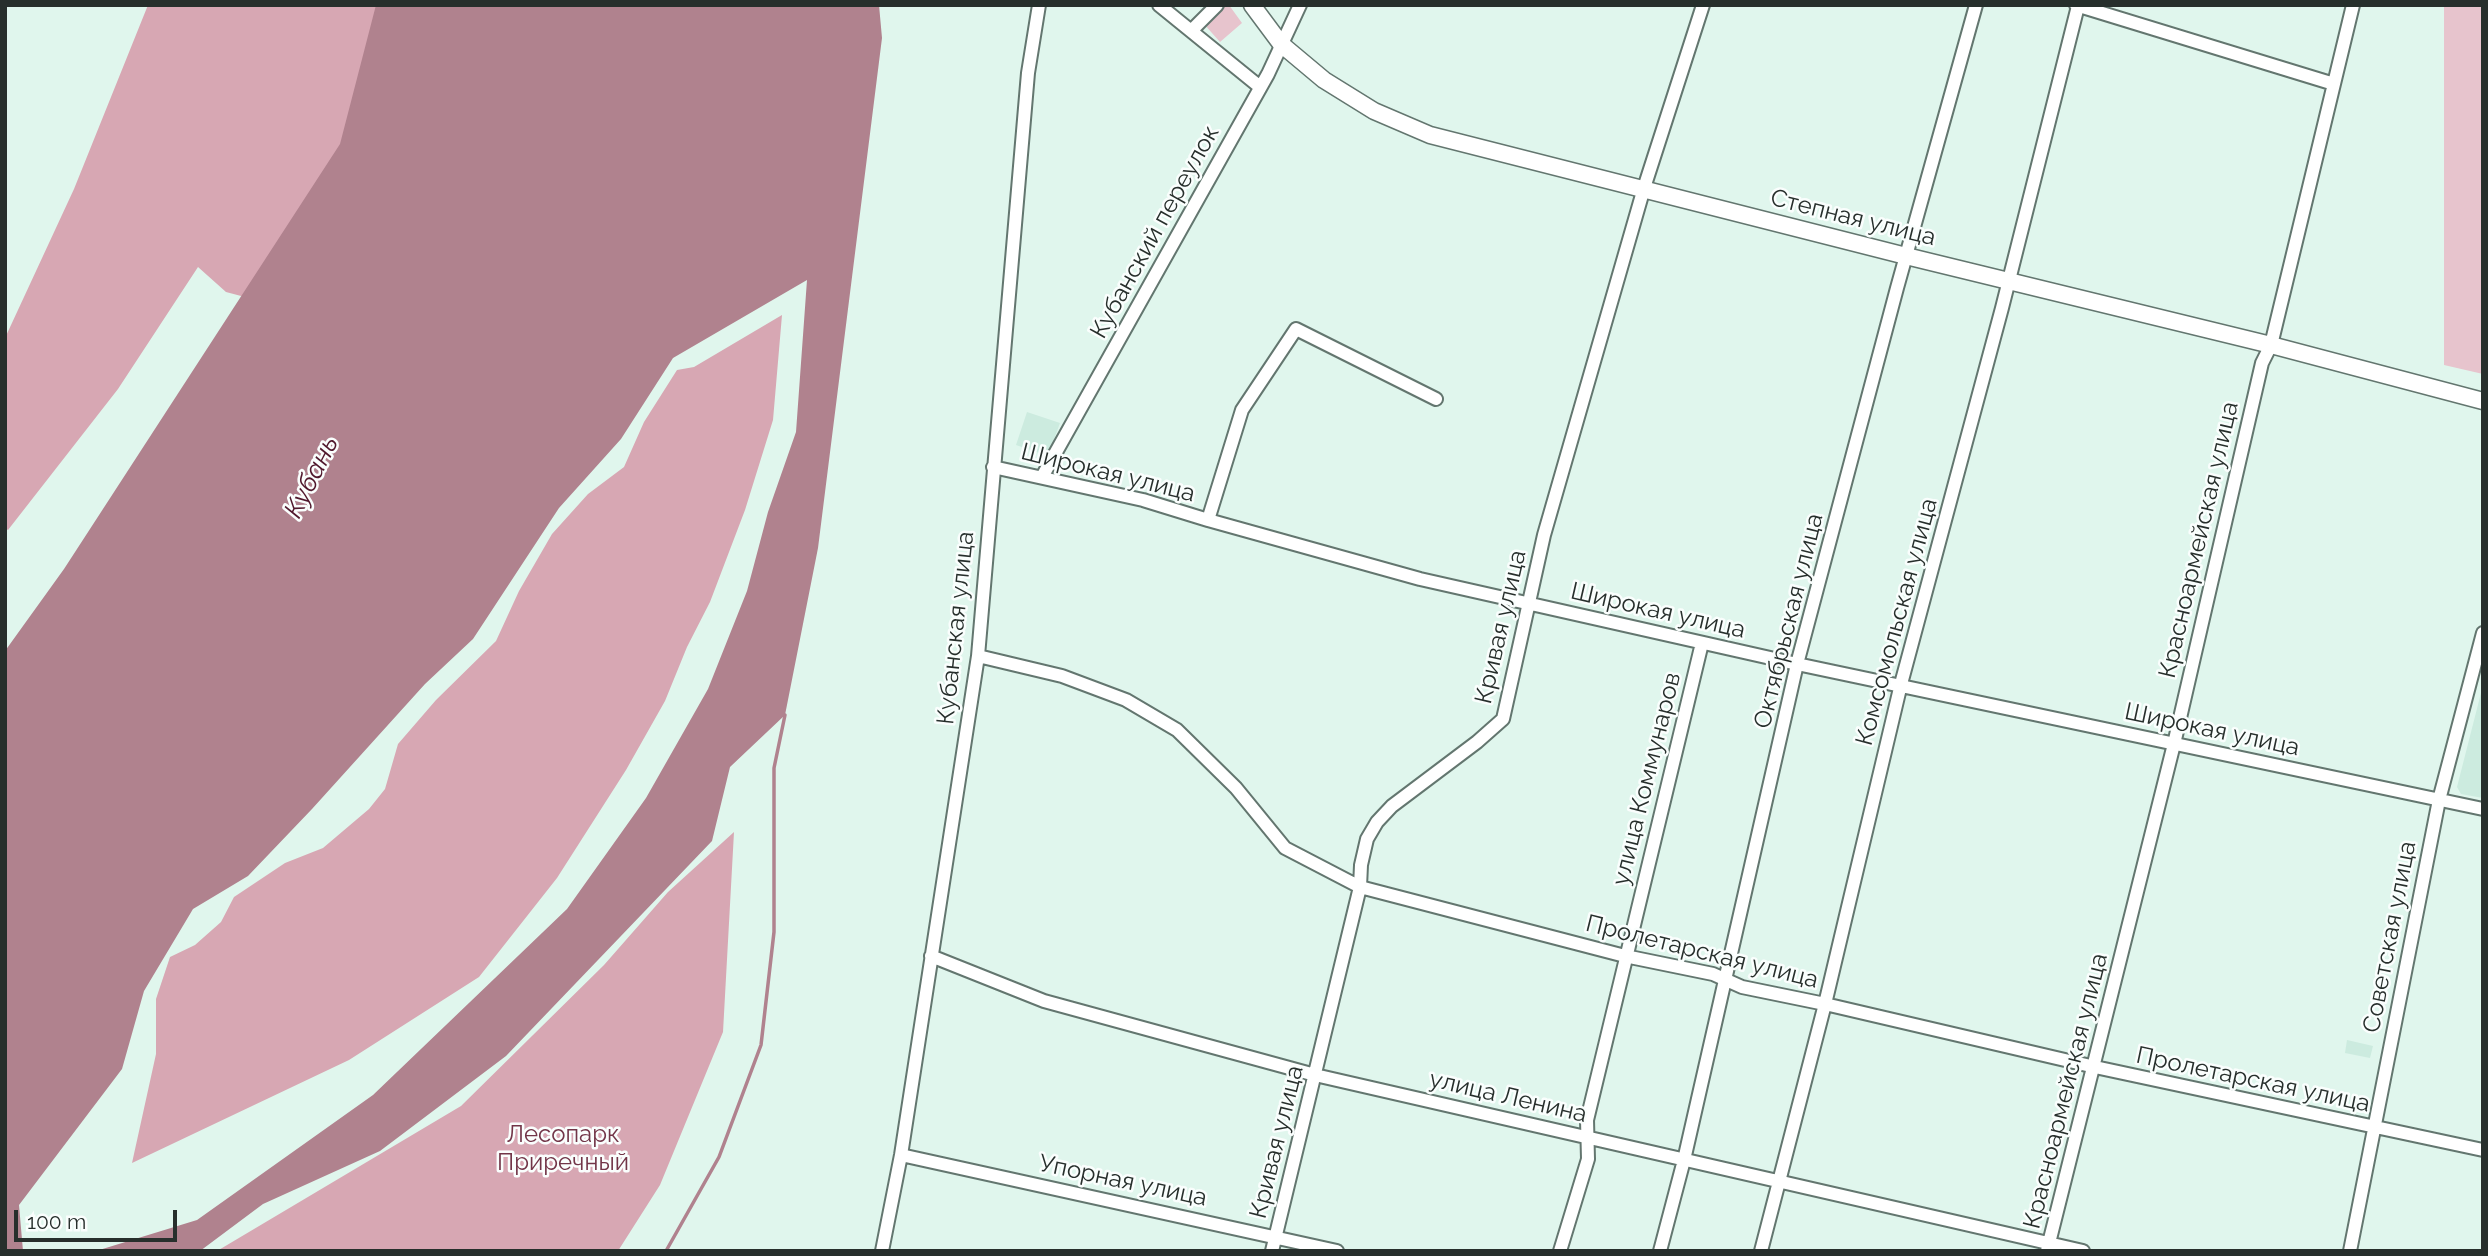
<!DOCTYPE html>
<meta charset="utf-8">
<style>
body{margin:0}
#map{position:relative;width:2488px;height:1256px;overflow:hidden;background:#e0f6ed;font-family:Raleway,sans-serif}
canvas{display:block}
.frame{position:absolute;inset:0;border:7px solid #272f2c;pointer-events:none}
.scale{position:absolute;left:14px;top:1210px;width:163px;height:32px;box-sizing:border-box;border:4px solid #272f2c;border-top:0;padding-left:9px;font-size:21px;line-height:24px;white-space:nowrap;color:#272f2c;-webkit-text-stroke:5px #fafefd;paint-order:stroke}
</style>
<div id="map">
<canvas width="2488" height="1256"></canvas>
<div class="frame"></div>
<div class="scale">100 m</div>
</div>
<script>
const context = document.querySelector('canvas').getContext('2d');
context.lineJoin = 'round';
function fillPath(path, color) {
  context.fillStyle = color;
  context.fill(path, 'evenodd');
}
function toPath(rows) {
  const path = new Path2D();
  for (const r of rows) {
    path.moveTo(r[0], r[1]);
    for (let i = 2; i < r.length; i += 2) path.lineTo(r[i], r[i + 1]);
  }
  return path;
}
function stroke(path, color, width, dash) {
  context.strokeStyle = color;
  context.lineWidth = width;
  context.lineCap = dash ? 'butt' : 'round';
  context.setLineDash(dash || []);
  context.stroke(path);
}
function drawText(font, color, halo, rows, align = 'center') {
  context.font = font + ' Raleway,sans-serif';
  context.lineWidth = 5;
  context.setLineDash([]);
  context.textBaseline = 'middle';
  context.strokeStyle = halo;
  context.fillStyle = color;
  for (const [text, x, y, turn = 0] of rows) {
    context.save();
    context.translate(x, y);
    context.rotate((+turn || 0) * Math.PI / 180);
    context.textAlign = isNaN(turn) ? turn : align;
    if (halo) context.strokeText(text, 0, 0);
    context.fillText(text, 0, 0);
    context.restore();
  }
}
fillPath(toPath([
 [1027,412,1060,423,1048,456,1016,445],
 [2483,685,2483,798,2461,794,2457,787],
 [2347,1040,2373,1046,2370,1058,2345,1053]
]), '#ccebdf');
fillPath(toPath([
 [1224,5,1229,5,1242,23,1220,42,1203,23],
 [2444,5,2483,5,2483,374,2444,365]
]), '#e7c4cd');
fillPath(toPath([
 [148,5,405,5,357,138,260,301,226,292,198,267,118,389,8,530,5,528,5,338,74,189],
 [782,315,773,420,745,510,710,602,687,647,665,701,626,770,557,878,479,977,349,1060,132,1163,156,1054,156,999,170,957,195,945,221,922,234,897,285,863,323,848,369,809,385,789,398,744,436,700,496,641,519,591,552,534,588,494,624,467,644,422,677,370,694,367],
 [734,832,723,1032,660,1185,618,1251,217,1251,461,1106,604,965,668,892]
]), '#d7a7b3');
fillPath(toPath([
 [376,5,879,5,882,38,818,548,785,715,730,767,712,841,506,1056,380,1151,263,1204,200,1251,96,1251,197,1220,373,1095,567,909,646,798,708,689,747,591,768,512,796,432,807,280,673,358,621,439,559,508,473,639,425,684,312,809,248,876,193,909,144,991,122,1069,19,1205,23,1251,5,1251,5,651,64,569,340,144]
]), '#b0828e');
stroke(toPath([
 [666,1251,719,1157,761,1045,774,932,774,768,785,715]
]), '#b0828e', 3.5);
const minor = toPath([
 [1159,5,1260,87],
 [2076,5,2334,84],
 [1192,30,1217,5],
 [993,467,1143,500,1208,520,1420,579,1797,664,2483,809],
 [1042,477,1268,74,1300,5],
 [1208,520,1242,410,1296,329,1436,399],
 [978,656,1062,676,1126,700,1177,730,1236,788,1285,848,1360,887,1625,956,1713,974,1742,987,1825,1004,2095,1067,2483,1150],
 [931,956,1044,1001,1315,1075,2083,1251],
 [901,1155,1337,1251],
 [882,1251,901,1155,978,656,1028,73,1039,5],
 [1272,1251,1360,887,1361,865,1367,839,1377,822,1392,806,1477,742,1503,719,1544,535,1644,188,1703,5],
 [1560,1251,1588,1159,1587,1120,1702,643],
 [1660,1251,1684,1160,1797,664,1897,288,1976,5],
 [1761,1251,1825,1004,1901,684,2002,308,2078,6],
 [2047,1251,2174,744,2262,363,2271,345,2353,5],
 [2350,1251,2439,800,2483,633]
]);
const major = toPath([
 [1252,5,1281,44,1324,80,1374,111,1430,135,1906,256,2271,345,2483,401]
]);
stroke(minor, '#63766f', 16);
stroke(major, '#63766f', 19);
stroke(minor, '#fff', 12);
stroke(major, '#fff', 16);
drawText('24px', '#272f2c', '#fafefd', [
 ["Степная улица",1853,218,14],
 ["Кубанский переулок",1155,232,-61],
 ["Широкая улица",1108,473,14],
 ["Красноармейская улица",2199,540,-77],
 ["Широкая улица",1658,611,13],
 ["Октябрьская улица",1789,621,-76],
 ["Комсомольская улица",1897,622,-75],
 ["Кривая улица",1501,627,-77],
 ["Кубанская улица",956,628,-84],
 ["Широкая улица",2212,730,12],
 ["улица Коммунаров",1647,779,-76],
 ["Советская улица",2390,937,-79],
 ["Пролетарская улица",1702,952,14],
 ["Пролетарская улица",2253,1080,12],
 ["Красноармейская улица",2066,1091,-76],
 ["улица Ленина",1508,1097,13],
 ["Кривая улица",1277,1142,-76],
 ["Упорная улица",1123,1181,12]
]);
drawText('24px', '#723548', '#fafefd', [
 ["Лесопарк",563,1135],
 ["Приречный",563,1163]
]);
drawText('italic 26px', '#50172c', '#fafefd', [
 ["Кубань",312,477,-63]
]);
</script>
